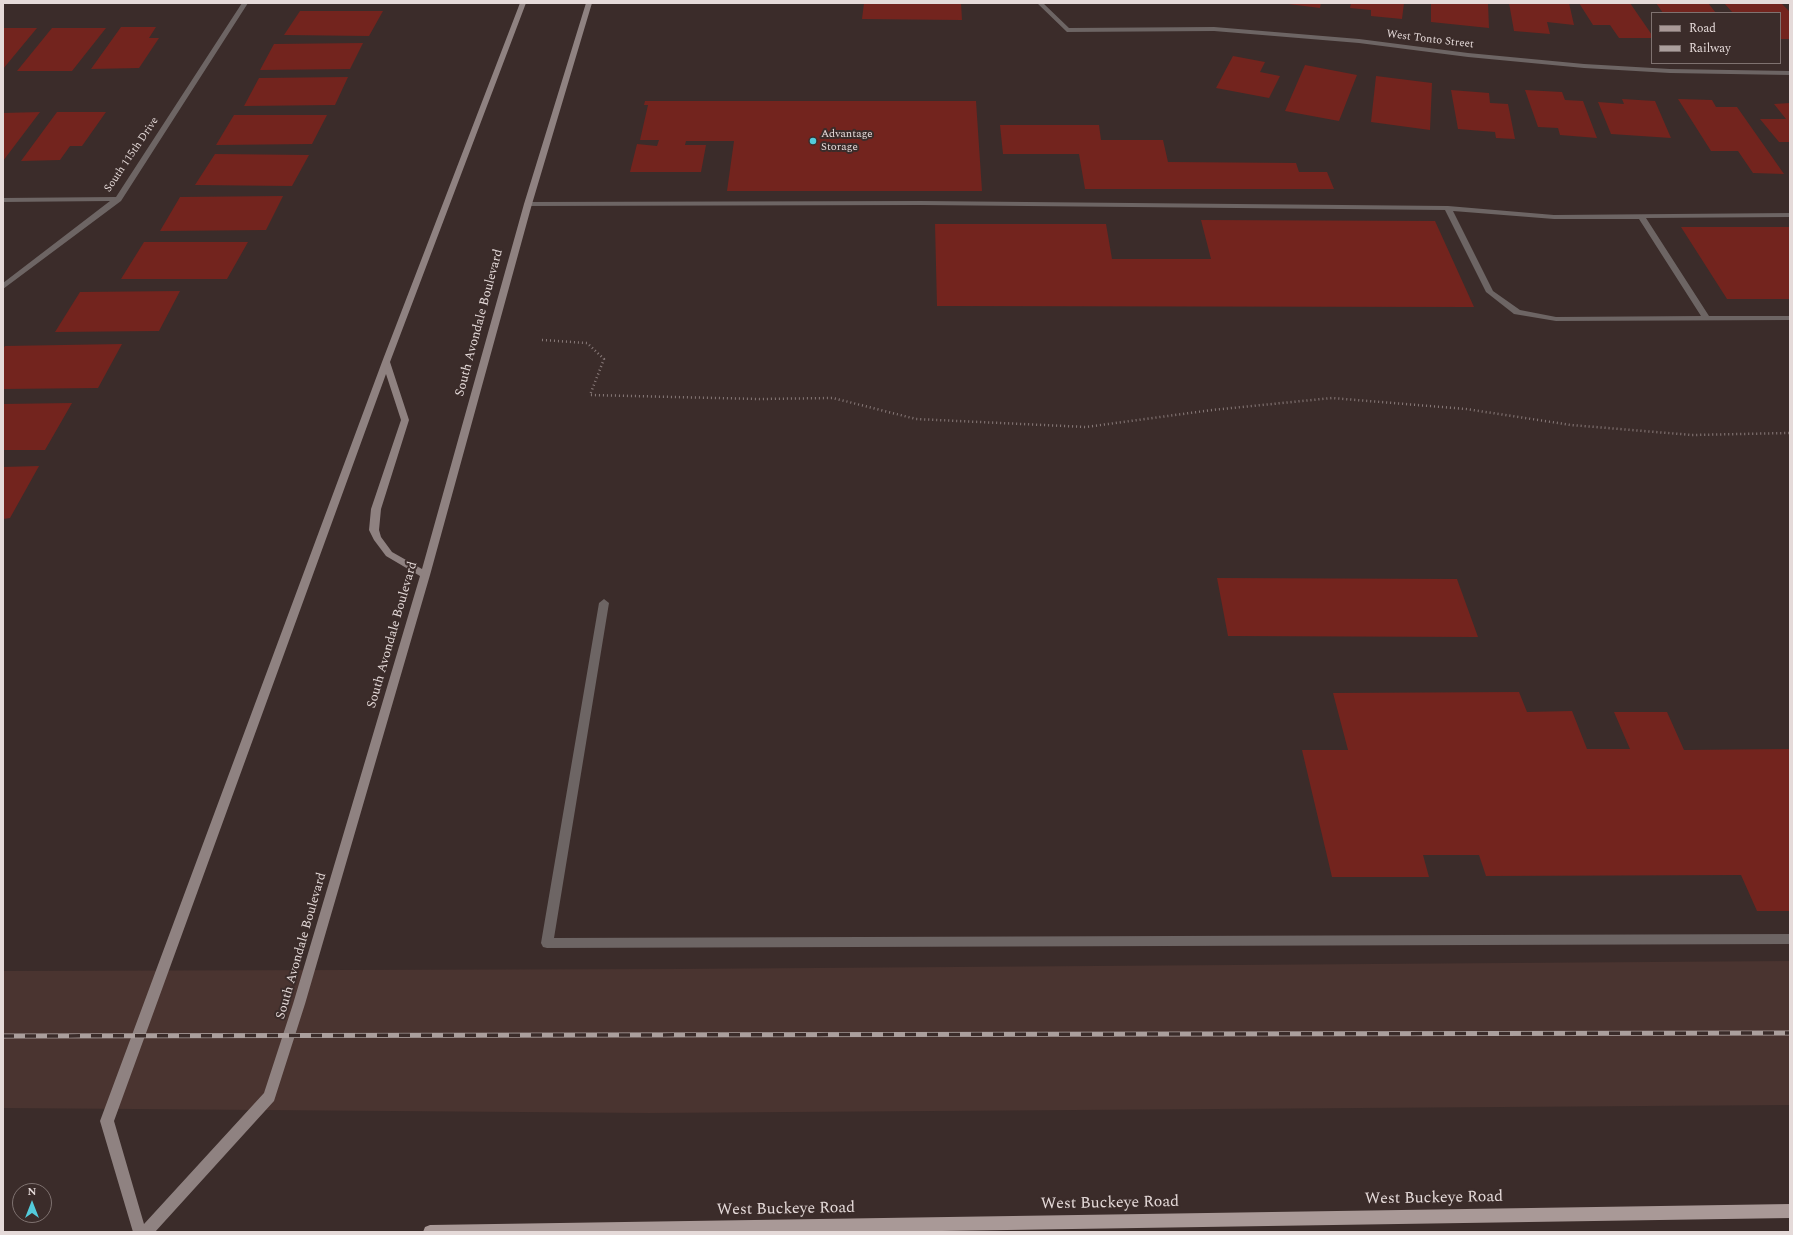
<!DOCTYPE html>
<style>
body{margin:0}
#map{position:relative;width:1793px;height:1235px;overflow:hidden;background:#3b2c2a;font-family:Spectral,serif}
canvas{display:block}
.frame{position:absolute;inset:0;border:4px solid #e5dad9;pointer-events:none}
.legend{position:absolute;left:1651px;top:12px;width:130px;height:52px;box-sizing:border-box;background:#3b2c2a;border:1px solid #7f7270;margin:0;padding:5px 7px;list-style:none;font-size:12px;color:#e5dad9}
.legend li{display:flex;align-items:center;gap:8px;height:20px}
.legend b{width:20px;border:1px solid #7f7270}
.north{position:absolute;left:12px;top:1183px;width:40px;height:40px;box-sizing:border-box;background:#3b2c2a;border:1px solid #7f7270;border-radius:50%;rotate:0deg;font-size:11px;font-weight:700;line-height:16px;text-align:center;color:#e5dad9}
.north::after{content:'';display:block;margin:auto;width:14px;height:18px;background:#53cbdb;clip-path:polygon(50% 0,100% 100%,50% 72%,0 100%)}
</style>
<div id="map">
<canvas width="1793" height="1235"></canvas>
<div class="frame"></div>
<ul class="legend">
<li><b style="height:5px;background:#a99997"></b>Road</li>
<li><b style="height:5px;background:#ab9f9d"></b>Railway</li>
</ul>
<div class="north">N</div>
</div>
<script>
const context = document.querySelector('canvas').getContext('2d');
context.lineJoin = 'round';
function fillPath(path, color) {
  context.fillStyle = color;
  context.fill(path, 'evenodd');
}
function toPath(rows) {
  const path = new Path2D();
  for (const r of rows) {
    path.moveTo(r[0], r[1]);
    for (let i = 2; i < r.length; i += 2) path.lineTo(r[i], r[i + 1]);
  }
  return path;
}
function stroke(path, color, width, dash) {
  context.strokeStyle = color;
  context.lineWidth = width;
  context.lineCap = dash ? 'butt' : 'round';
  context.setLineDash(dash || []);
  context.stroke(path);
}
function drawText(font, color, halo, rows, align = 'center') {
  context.font = font + ' Spectral,serif';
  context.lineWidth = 4;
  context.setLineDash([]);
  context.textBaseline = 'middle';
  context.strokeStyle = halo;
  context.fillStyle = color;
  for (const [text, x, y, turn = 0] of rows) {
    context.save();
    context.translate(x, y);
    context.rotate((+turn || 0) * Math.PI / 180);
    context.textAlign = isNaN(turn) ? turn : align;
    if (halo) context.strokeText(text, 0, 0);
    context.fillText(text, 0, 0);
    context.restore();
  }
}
fillPath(toPath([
 [1790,961,1790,1105,649,1113,3,1108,3,971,675,969]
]), '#4a3430');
fillPath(toPath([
 [864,3,961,3,962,20,862,19],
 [1288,3,1321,3,1320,8,1288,4],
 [1351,3,1404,3,1402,19,1371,16,1371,10,1350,8],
 [1431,3,1488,3,1489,28,1431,22],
 [1509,3,1569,3,1574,25,1547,22,1550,34,1514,31],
 [1579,3,1630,3,1652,35,1652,38,1619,38,1610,25,1593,25],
 [1656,3,1708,3,1716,13,1663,13],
 [1724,3,1781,3,1790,12,1790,39,1780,39,1780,13,1733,13],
 [300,11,383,11,369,36,284,35],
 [121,27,156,27,149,38,159,38,139,68,91,69],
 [3,28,37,28,3,69],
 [52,28,106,28,72,71,17,71],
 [363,43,350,69,260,70,274,44],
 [1233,56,1265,62,1260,72,1280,76,1269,98,1216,88],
 [1305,65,1357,75,1339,121,1285,111],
 [1376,76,1432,83,1430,130,1371,122],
 [348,77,335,105,244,106,259,78],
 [1451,90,1489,93,1490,103,1508,104,1515,139,1496,138,1495,132,1458,129],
 [1525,90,1562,92,1565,100,1583,101,1597,138,1560,135,1558,128,1538,127],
 [1622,99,1655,101,1671,138,1611,134,1598,102,1624,104],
 [1678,99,1712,100,1716,107,1737,107,1784,174,1753,173,1738,151,1711,151],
 [645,101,976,101,982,191,727,191,734,141,686,141,685,145,706,145,701,172,630,172,637,144,657,146,659,140,640,140,648,105,644,105],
 [1790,103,1790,142,1779,142,1760,119,1786,119,1774,104],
 [40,112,3,161,3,113],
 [57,112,106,112,82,146,70,146,60,160,21,161],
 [234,115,327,115,312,144,216,145],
 [1000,125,1099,125,1101,140,1163,140,1168,162,1296,163,1299,172,1327,172,1334,189,1085,189,1079,154,1003,154],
 [215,154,309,155,292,186,195,185],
 [283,196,266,230,160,231,180,197],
 [1201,220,1435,221,1474,307,937,306,935,224,1106,224,1112,259,1211,259],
 [1681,227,1790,227,1790,299,1727,299],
 [144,242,248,242,227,279,121,279],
 [180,291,159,331,55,332,80,292],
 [122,344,98,388,3,389,3,349,5,346],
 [72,403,45,450,3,450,3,404],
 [39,466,10,518,3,519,3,467],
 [1217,578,1457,579,1478,637,1228,636],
 [1519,692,1527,712,1572,711,1587,749,1630,749,1614,712,1667,712,1684,750,1790,749,1790,911,1757,911,1741,875,1486,876,1479,855,1423,855,1429,877,1332,877,1302,750,1348,750,1333,693]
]), '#73241e');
stroke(toPath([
 [542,340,587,343,604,359,590,395,759,399,833,398,916,419,1086,427,1212,410,1332,398,1466,409,1571,425,1692,435,1790,433]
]), '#897b7a', 2.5, [1, 3]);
fillPath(toPath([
 [922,201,1448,206,1554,215,1790,213,1790,217,1646,218,1709,316,1790,316,1790,320,1556,321,1514,314,1486,292,1445,210,922,205,528,206,524,204,528,202,922,201],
 [1453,211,1554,219,1639,219,1701,316,1556,317,1520,310,1493,291,1453,211],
 [604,599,609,603,554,938,1790,934,1790,944,547,948,543,947,541,943,599,603,604,599]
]), '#6d6564');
fillPath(toPath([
 [242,3,248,3,121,201,3,289,3,283,110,201,3,202,3,198,116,197,242,3],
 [1037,3,1043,3,1069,28,1214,27,1359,39,1468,53,1584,64,1670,69,1790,71,1790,75,1670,73,1584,68,1468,57,1359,43,1214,31,1067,32,1037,3]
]), '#6d6564');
fillPath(toPath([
 [520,3,526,3,390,362,409,420,381,509,379,530,381,537,392,552,422,569,524,204,586,3,592,3,532,204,430,575,305,1004,274,1101,155,1232,133,1232,100,1121,382,362,520,3],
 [386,374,401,420,371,509,369,530,374,540,386,556,420,576,293,1004,264,1093,144,1224,114,1121,386,374]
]), '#8f8281');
fillPath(toPath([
 [1790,1204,1790,1218,877,1232,423,1232,425,1227,430,1225,1790,1204]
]), '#a99997');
const rail = toPath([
 [3,1036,1790,1033]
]);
stroke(rail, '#ab9f9d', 5);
stroke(rail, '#3b2c2a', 3.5, [11]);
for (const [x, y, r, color] of [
 [813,141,4,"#53cbdb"]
]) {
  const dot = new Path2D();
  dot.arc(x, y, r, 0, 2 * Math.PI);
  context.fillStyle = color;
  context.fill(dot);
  stroke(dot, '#3b2c2a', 1.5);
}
drawText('11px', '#e5dad9', '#3b2c2a', [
 ["West Tonto Street",1430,40,7],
 ["South 115th Drive",132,155,-56]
]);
drawText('11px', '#e5dad9', '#3b2c2a', [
 ["Advantage",821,135],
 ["Storage",821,148]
], 'left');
drawText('13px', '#e5dad9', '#3b2c2a', [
 ["South Avondale Boulevard",480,323,-75],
 ["South Avondale Boulevard",393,635,-74],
 ["South Avondale Boulevard",302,946,-74]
]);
drawText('16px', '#e5dad9', '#3b2c2a', [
 ["West Buckeye Road",1434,1199,-1],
 ["West Buckeye Road",1110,1204,-1],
 ["West Buckeye Road",786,1210,-1]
]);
</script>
